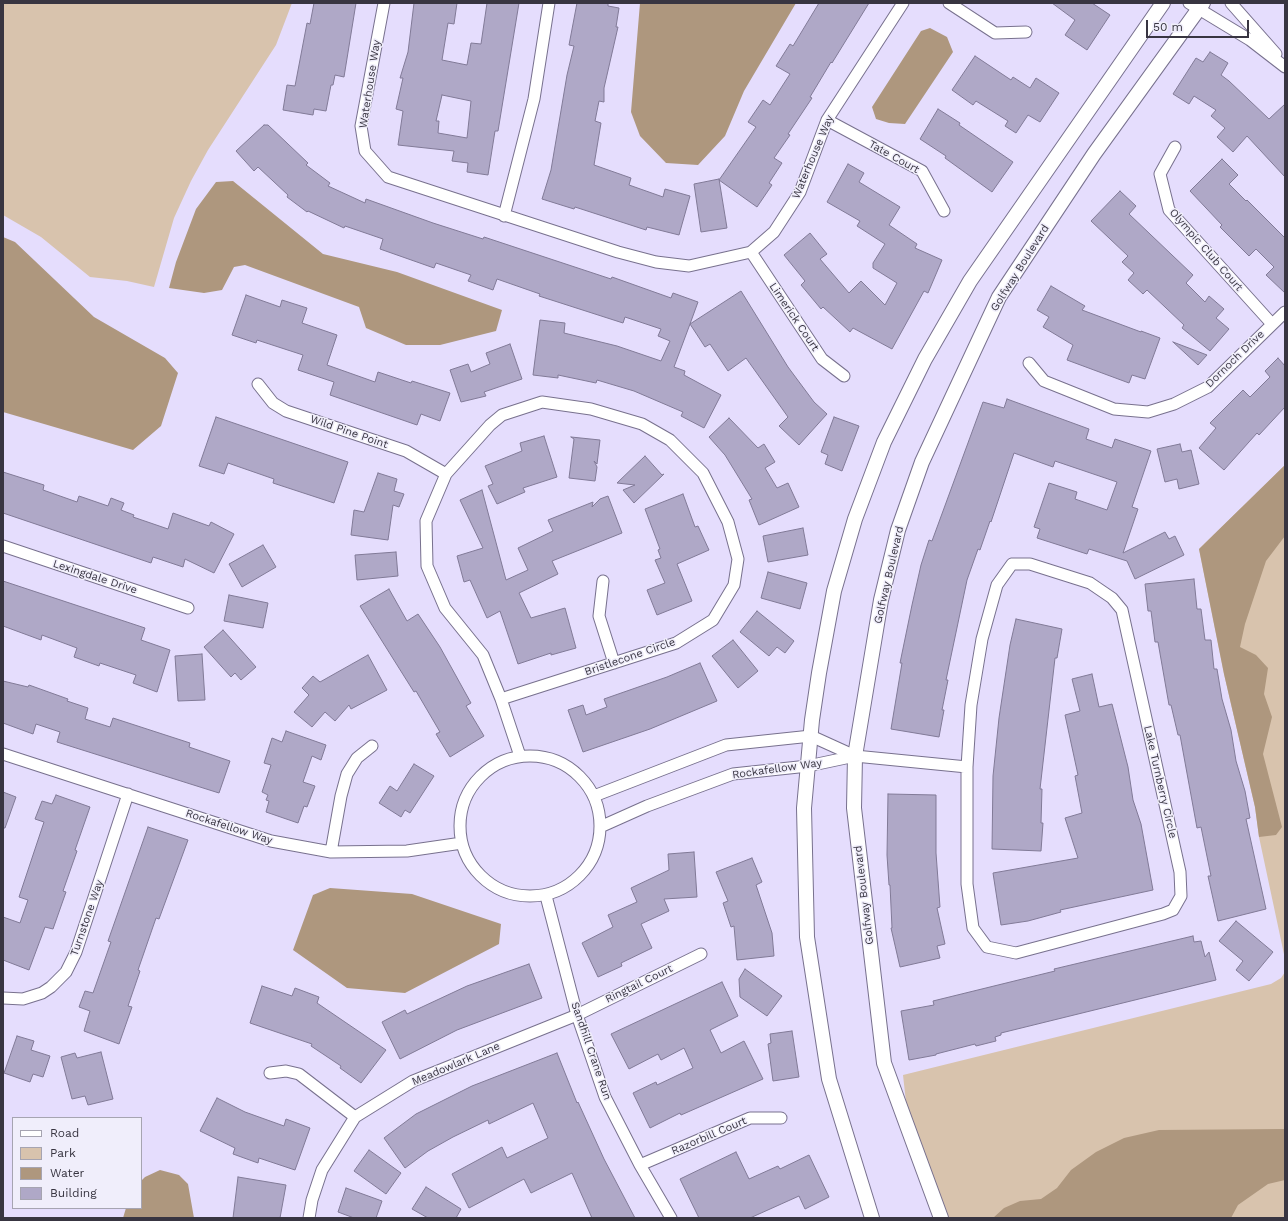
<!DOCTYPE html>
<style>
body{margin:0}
#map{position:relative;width:1288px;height:1221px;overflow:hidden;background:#e5ddfd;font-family:"Work Sans",sans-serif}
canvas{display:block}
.frame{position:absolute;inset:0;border:4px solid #383541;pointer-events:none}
.legend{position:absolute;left:12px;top:1117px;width:130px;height:92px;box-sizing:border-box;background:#f0eefb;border:1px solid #a6a4b1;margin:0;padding:5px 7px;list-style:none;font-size:12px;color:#383541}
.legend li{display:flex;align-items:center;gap:8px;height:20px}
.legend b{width:20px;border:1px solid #a6a4b1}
.scale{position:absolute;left:1146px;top:20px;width:103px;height:18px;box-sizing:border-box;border:2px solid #383541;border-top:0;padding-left:5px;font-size:12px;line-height:14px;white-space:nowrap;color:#383541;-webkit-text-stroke:3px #f0eefb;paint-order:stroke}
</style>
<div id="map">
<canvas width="1288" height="1221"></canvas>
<div class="frame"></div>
<ul class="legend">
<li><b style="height:5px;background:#fff"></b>Road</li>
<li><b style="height:11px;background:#d8c3ad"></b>Park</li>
<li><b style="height:11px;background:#ae977e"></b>Water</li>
<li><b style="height:11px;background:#afa8c7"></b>Building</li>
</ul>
<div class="scale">50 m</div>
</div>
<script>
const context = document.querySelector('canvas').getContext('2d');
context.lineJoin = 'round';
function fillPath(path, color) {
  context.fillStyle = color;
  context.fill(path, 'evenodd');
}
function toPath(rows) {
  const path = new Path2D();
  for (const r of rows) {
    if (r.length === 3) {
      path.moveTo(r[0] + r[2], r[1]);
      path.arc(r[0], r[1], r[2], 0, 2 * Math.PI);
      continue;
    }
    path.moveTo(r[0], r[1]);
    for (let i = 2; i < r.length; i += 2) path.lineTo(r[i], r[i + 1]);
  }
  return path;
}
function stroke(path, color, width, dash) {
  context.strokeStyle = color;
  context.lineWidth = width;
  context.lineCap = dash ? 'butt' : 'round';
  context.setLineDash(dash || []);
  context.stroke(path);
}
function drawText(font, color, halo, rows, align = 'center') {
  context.font = font + ' "Work Sans",sans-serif';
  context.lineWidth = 3;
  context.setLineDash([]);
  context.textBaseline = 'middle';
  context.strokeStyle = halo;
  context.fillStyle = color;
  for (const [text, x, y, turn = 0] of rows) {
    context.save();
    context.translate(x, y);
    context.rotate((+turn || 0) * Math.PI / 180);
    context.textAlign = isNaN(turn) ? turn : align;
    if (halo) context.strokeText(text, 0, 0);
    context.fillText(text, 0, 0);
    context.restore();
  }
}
fillPath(toPath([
 [3,3,292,3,276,45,208,150,191,181,174,218,154,287,127,281,90,277,41,237,3,215],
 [1285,465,1285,959,1259,837,1255,807,1224,674,1199,549],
 [1285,972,1285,1218,946,1218,909,1129,903,1075,1271,984,1281,978]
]), '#d8c3ad');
fillPath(toPath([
 [640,3,796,3,744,91,725,136,698,165,666,163,640,136,631,112],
 [930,28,947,37,953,52,905,124,889,123,876,119,872,107,921,31],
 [233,181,323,254,397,272,502,310,496,331,440,345,406,345,366,328,359,307,245,265,234,267,222,290,204,293,169,288,176,262,196,209,216,182],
 [3,237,15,242,94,317,165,358,178,373,161,426,133,450,3,412],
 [1285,465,1285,536,1266,561,1245,624,1240,647,1256,655,1268,668,1264,694,1272,717,1263,754,1282,827,1276,835,1259,837,1255,807,1224,674,1199,549],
 [330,888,412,894,501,924,499,944,405,993,347,988,293,950,313,895],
 [1285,1129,1285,1180,1268,1184,1238,1205,1231,1218,993,1218,1004,1208,1020,1201,1041,1199,1057,1188,1071,1170,1096,1152,1124,1138,1159,1130],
 [160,1170,179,1175,188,1184,194,1218,123,1218,126,1208,141,1208,141,1181,145,1177]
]), '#ae977e');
const building = toPath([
 [314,3,356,3,344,77,335,75,333,85,331,85,326,111,314,109,313,115,283,110,287,85,295,86,307,23,310,24,314,3],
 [414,3,457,3,454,24,448,23,442,60,467,65,471,43,481,44,487,3,519,3,498,131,495,131,488,175,467,172,468,163,452,161,454,151,398,145,403,111,396,109,403,78,400,78,408,52,414,3],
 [442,95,471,101,467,138,438,133,439,121,436,121,442,95],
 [577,3,608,3,608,6,619,8,616,27,618,27,604,88,604,102,599,101,595,121,601,123,594,165,631,178,629,185,663,197,665,189,690,196,679,235,647,227,646,230,575,207,574,209,542,199,551,170,567,75,574,46,569,45,577,3],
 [819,3,869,3,832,63,831,62,810,97,812,98,788,134,790,135,774,158,782,163,769,183,772,185,757,207,719,180,756,127,748,122,763,100,770,105,790,74,776,66,790,44,793,46,819,3],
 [1052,3,1092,3,1110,15,1087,50,1065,35,1075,20,1052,3],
 [1210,52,1228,63,1221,75,1229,81,1269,119,1285,104,1285,177,1247,136,1233,152,1217,137,1225,128,1211,116,1216,110,1194,96,1189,104,1173,94,1196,58,1203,62,1210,52],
 [975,56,1011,80,1013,77,1030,88,1036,78,1059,93,1040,122,1028,115,1016,133,1005,126,1008,121,976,101,973,105,952,90,975,56],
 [938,109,960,123,959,125,1013,162,992,192,945,158,946,156,920,139,938,109],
 [264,125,268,125,308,163,306,165,330,183,328,186,365,203,366,199,433,223,483,239,484,237,611,279,612,277,671,298,673,293,698,302,690,324,741,291,788,367,814,402,827,414,799,445,779,426,788,417,746,358,728,371,710,344,705,347,690,324,674,367,685,371,684,375,721,395,704,428,681,416,683,412,634,391,597,380,596,383,558,375,558,378,533,375,540,320,565,323,564,333,617,346,661,361,670,341,658,336,661,329,625,317,623,323,539,296,540,294,497,279,493,290,468,281,471,275,436,263,434,268,380,249,383,239,345,226,344,228,308,211,307,212,287,197,288,195,258,167,254,171,236,151,264,125],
 [1222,159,1238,175,1229,184,1246,201,1247,200,1285,238,1285,293,1266,275,1274,267,1256,249,1249,256,1220,227,1222,225,1190,191,1222,159],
 [848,164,864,173,859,182,900,207,889,225,917,244,915,248,942,260,928,293,924,291,892,349,853,328,850,332,823,307,821,309,801,285,805,281,784,255,810,233,827,254,820,259,849,293,861,281,885,305,897,283,873,268,873,263,885,244,857,226,860,221,827,202,848,164],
 [719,179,727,228,701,232,694,184,719,179],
 [1120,191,1136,206,1129,214,1193,275,1186,283,1205,302,1209,296,1224,309,1216,318,1229,329,1210,351,1182,328,1184,325,1147,290,1143,294,1128,280,1134,273,1122,262,1128,256,1091,221,1120,191],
 [1051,286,1085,306,1082,310,1141,332,1141,331,1160,338,1145,379,1132,375,1129,383,1067,360,1073,345,1043,327,1049,317,1037,310,1051,286],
 [246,295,280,307,282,300,307,308,302,323,337,335,327,365,375,382,378,372,411,383,412,381,450,393,440,421,421,414,417,425,330,395,334,382,298,370,303,355,257,340,256,343,232,335,246,295],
 [1173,342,1207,355,1198,365,1173,342],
 [510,344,522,379,484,392,486,396,461,402,450,370,468,364,471,372,490,364,486,353,510,344],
 [1278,358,1285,366,1285,407,1259,435,1257,433,1224,470,1199,448,1216,428,1210,423,1243,390,1250,397,1270,377,1265,371,1278,358],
 [1007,399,1089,429,1086,439,1112,448,1115,439,1151,451,1132,507,1138,509,1123,553,1165,532,1169,539,1175,536,1184,555,1135,579,1127,561,1089,549,1087,554,1037,538,1040,529,1034,527,1049,483,1077,492,1075,499,1107,510,1117,482,1055,461,1053,467,1014,453,991,522,990,521,980,550,978,549,967,580,946,680,948,680,942,710,944,710,939,737,891,729,902,663,900,663,912,605,921,565,929,540,932,541,983,402,1004,408,1007,399],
 [216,417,348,462,334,503,273,483,274,479,228,463,224,474,199,466,216,417],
 [834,417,859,426,842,471,825,464,828,455,821,452,834,417],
 [729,418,758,448,764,444,775,462,765,468,777,488,788,483,799,507,759,525,749,500,752,499,725,455,709,437,729,418],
 [544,436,557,477,523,488,525,492,497,504,488,486,493,484,485,466,522,451,520,443,544,436],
 [571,437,600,440,597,464,594,461,597,467,595,481,569,478,574,439,571,437],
 [1180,444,1182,452,1191,450,1199,484,1179,489,1177,479,1165,482,1157,449,1180,444],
 [645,456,662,475,664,474,634,503,623,490,635,485,617,483,645,456],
 [3,472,44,485,43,490,77,502,79,496,108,506,111,498,124,503,121,510,134,515,133,517,168,529,173,513,209,526,211,522,234,534,214,573,185,559,183,567,153,557,151,563,3,513,3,472],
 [378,473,397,479,394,491,404,494,399,507,393,505,388,540,351,535,354,510,364,512,378,473],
 [482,490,506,580,528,570,518,548,553,531,548,520,593,502,592,507,600,499,608,496,622,533,552,561,558,574,519,593,531,618,565,608,576,648,551,655,551,653,518,664,500,611,487,618,470,580,464,582,457,556,483,548,460,500,482,490],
 [683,494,695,527,698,526,709,550,677,564,692,601,657,615,647,590,665,583,655,560,661,558,658,550,660,549,645,509,683,494],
 [803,528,808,555,768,562,763,536,803,528],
 [263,545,276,567,242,587,229,564,263,545],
 [396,552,398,576,357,580,355,555,396,552],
 [768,572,807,583,800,609,761,598,768,572],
 [1194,579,1197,609,1201,609,1205,640,1211,640,1214,669,1217,669,1222,699,1231,730,1236,761,1245,791,1250,818,1246,819,1266,909,1218,921,1208,876,1211,876,1201,827,1197,828,1180,735,1178,735,1171,705,1169,705,1158,642,1155,642,1151,611,1148,611,1145,584,1194,579],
 [3,581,145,628,141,640,170,650,157,692,133,683,136,675,100,663,99,666,74,657,77,648,42,635,41,640,3,626,3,581],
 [389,589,407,621,418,614,440,647,471,703,466,706,484,736,450,757,436,734,440,732,416,691,414,692,360,606,389,589],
 [229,595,268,603,263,628,224,621,229,595],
 [757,611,794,641,785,653,777,647,769,656,740,632,757,611],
 [1016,619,1062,629,1057,658,1055,658,1040,789,1042,789,1041,823,1043,823,1041,851,992,849,993,776,999,718,1010,645,1016,619],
 [223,630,256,667,241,680,235,673,231,677,204,647,223,630],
 [733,640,758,671,738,688,712,656,733,640],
 [202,654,205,700,178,701,175,656,202,654],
 [368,655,387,690,351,709,349,705,335,721,325,712,312,727,294,712,309,695,302,688,313,676,320,682,368,655],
 [700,663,717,701,650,729,583,752,568,710,583,705,586,715,607,707,604,699,667,677,700,663],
 [1092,674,1099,707,1112,704,1128,767,1133,800,1141,824,1153,890,1060,910,1061,912,1028,921,1001,925,993,873,1078,858,1065,818,1082,813,1075,776,1078,775,1065,715,1080,711,1072,679,1092,674],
 [3,681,28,687,29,685,68,699,67,701,88,708,85,719,110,727,113,718,190,743,189,747,230,761,219,793,57,742,60,732,36,724,33,734,3,723,3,681],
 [286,731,326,745,321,760,312,756,303,782,315,786,307,807,304,806,298,823,266,812,269,801,266,800,268,795,262,792,271,765,264,763,272,738,282,742,286,731],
 [414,764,434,776,410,813,405,810,401,817,379,803,390,786,397,791,414,764],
 [3,792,16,797,5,828,3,828,3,792],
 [888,794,936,795,936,853,940,907,937,908,945,944,937,946,940,958,900,967,891,928,892,928,890,885,889,885,887,855,888,794],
 [56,795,90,807,75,850,77,851,63,891,66,892,53,929,45,927,29,970,3,960,3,917,20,923,28,900,19,897,44,822,35,819,42,801,52,804,56,795],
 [148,827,188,840,159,919,156,918,138,970,140,971,128,1006,132,1007,119,1044,84,1031,90,1011,79,1007,85,991,93,993,111,942,108,941,148,827],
 [694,852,697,897,664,899,669,911,641,924,652,948,621,963,622,966,598,977,582,943,613,927,608,915,637,902,631,888,669,870,668,854,694,852],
 [752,858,762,882,756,885,772,933,774,956,737,960,734,926,731,927,723,903,728,901,716,872,752,858],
 [1236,921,1273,952,1249,981,1236,970,1243,961,1219,941,1236,921],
 [1193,936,1194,942,1201,941,1205,957,1209,952,1216,980,1001,1033,1001,1035,995,1037,996,1041,976,1046,975,1044,936,1054,936,1055,909,1060,901,1011,934,1005,933,1001,1055,971,1054,969,1193,936],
 [529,964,542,998,457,1030,400,1059,382,1022,405,1010,407,1014,467,986,529,964],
 [745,969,782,996,767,1016,740,997,739,979,745,969],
 [722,982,738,1016,710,1030,721,1053,744,1041,763,1079,681,1115,680,1113,650,1128,633,1093,656,1082,657,1085,693,1068,684,1048,661,1060,658,1054,629,1069,611,1034,722,982],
 [262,986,292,996,295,988,319,997,317,1003,386,1050,361,1083,340,1068,341,1066,311,1046,312,1044,250,1023,262,986],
 [792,1031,799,1077,773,1081,768,1044,771,1043,770,1034,792,1031],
 [17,1036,34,1041,31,1050,50,1056,43,1077,33,1074,30,1082,4,1073,17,1036],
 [101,1052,113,1099,88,1105,85,1096,72,1099,61,1057,75,1053,77,1058,101,1052],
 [557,1053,577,1103,578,1102,604,1159,635,1218,592,1218,572,1173,531,1193,524,1179,469,1208,452,1174,502,1147,507,1158,548,1138,533,1103,489,1124,488,1120,453,1137,428,1151,405,1168,384,1138,416,1114,472,1086,557,1053],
 [217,1098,245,1112,284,1126,286,1119,310,1128,295,1170,259,1158,258,1163,233,1154,235,1148,200,1131,217,1098],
 [369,1150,401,1173,386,1194,354,1171,369,1150],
 [736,1152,749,1179,778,1166,780,1169,809,1155,829,1197,805,1209,799,1196,750,1218,699,1218,680,1179,736,1152],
 [238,1177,286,1185,280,1218,233,1218,238,1177],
 [426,1187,461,1209,456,1218,428,1218,412,1209,426,1187],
 [346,1188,382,1201,376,1218,354,1218,338,1212,346,1188]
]);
fillPath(building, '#afa8c7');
stroke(building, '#817a97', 1);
const minor = toPath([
 [384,3,361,126,365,151,388,177,618,252,656,262,689,266,751,252,774,232,800,192,827,120,903,3],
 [949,3,995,33,1026,32],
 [1189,3,1250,40,1285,67],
 [1231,3,1276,54],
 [827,120,922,171,944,211],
 [1175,147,1160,174,1169,210,1272,324],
 [504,216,534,99,549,3],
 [751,252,822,359,844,376],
 [1029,363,1044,381,1114,409,1148,412,1174,404,1208,387,1285,312],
 [258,384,273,403,286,411,406,451,446,474],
 [3,546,188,608],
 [1012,564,1030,564,1090,583,1112,598,1122,610,1180,872,1181,896,1173,910,1163,914,1016,953,987,947,973,928,967,884,967,767,971,705,982,639,997,585,1012,564],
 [603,581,599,616,614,663],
 [501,699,676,643,713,620,734,585,738,559,728,522,703,473,670,440,642,424,591,409,542,402,502,415,490,425,446,474,426,521,427,566,445,608,483,655,501,699,520,756],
 [3,754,271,841,331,852,407,851,462,843],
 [530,826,70],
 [594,796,726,745,811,736,855,756],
 [600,827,647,806,733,774,808,766,855,756,967,767],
 [331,852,341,796,347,774,357,758,372,746],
 [546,896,577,1015,605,1097,640,1165,671,1218],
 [3,998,23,999,42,993,51,987,66,972,76,952,128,794],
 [270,1073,286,1071,299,1074,355,1117],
 [640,1165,750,1118,781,1118],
 [309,1218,312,1200,322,1170,355,1117,413,1081,577,1015,701,954]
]);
const tertiary = toPath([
 [872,1218,829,1079,807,937,804,808,812,720,819,673,834,591,855,519,884,442,925,359,970,281,1163,3],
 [941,1218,884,1063,854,808,855,756,881,600,898,530,922,462,999,297,1094,154,1203,3]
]);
stroke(minor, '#78718e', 13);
stroke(tertiary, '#78718e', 16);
stroke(minor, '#fff', 11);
stroke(tertiary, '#fff', 14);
drawText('11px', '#383541', '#f0eefb', [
 ["Waterhouse Way",370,84,-81],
 ["Waterhouse Way",813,157,-67],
 ["Tate Court",894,157,29],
 ["Olympic Club Court",1206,250,49],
 ["Golfway Boulevard",1020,268,-58],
 ["Limerick Court",794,317,56],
 ["Dornoch Drive",1235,359,-44],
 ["Wild Pine Point",349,432,19],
 ["Golfway Boulevard",889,575,-77],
 ["Lexingdale Drive",95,577,18],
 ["Bristlecone Circle",630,657,-19],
 ["Rockafellow Way",777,769,-8],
 ["Lake Turnberry Circle",1160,782,77],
 ["Rockafellow Way",229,827,18],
 ["Golfway Boulevard",864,895,-97],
 ["Turnstone Way",87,918,-71],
 ["Ringtail Court",639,984,-26],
 ["Sandhill Crane Run",591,1051,71],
 ["Meadowlark Lane",456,1064,-23],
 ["Razorbill Court",709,1136,-23]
]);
</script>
